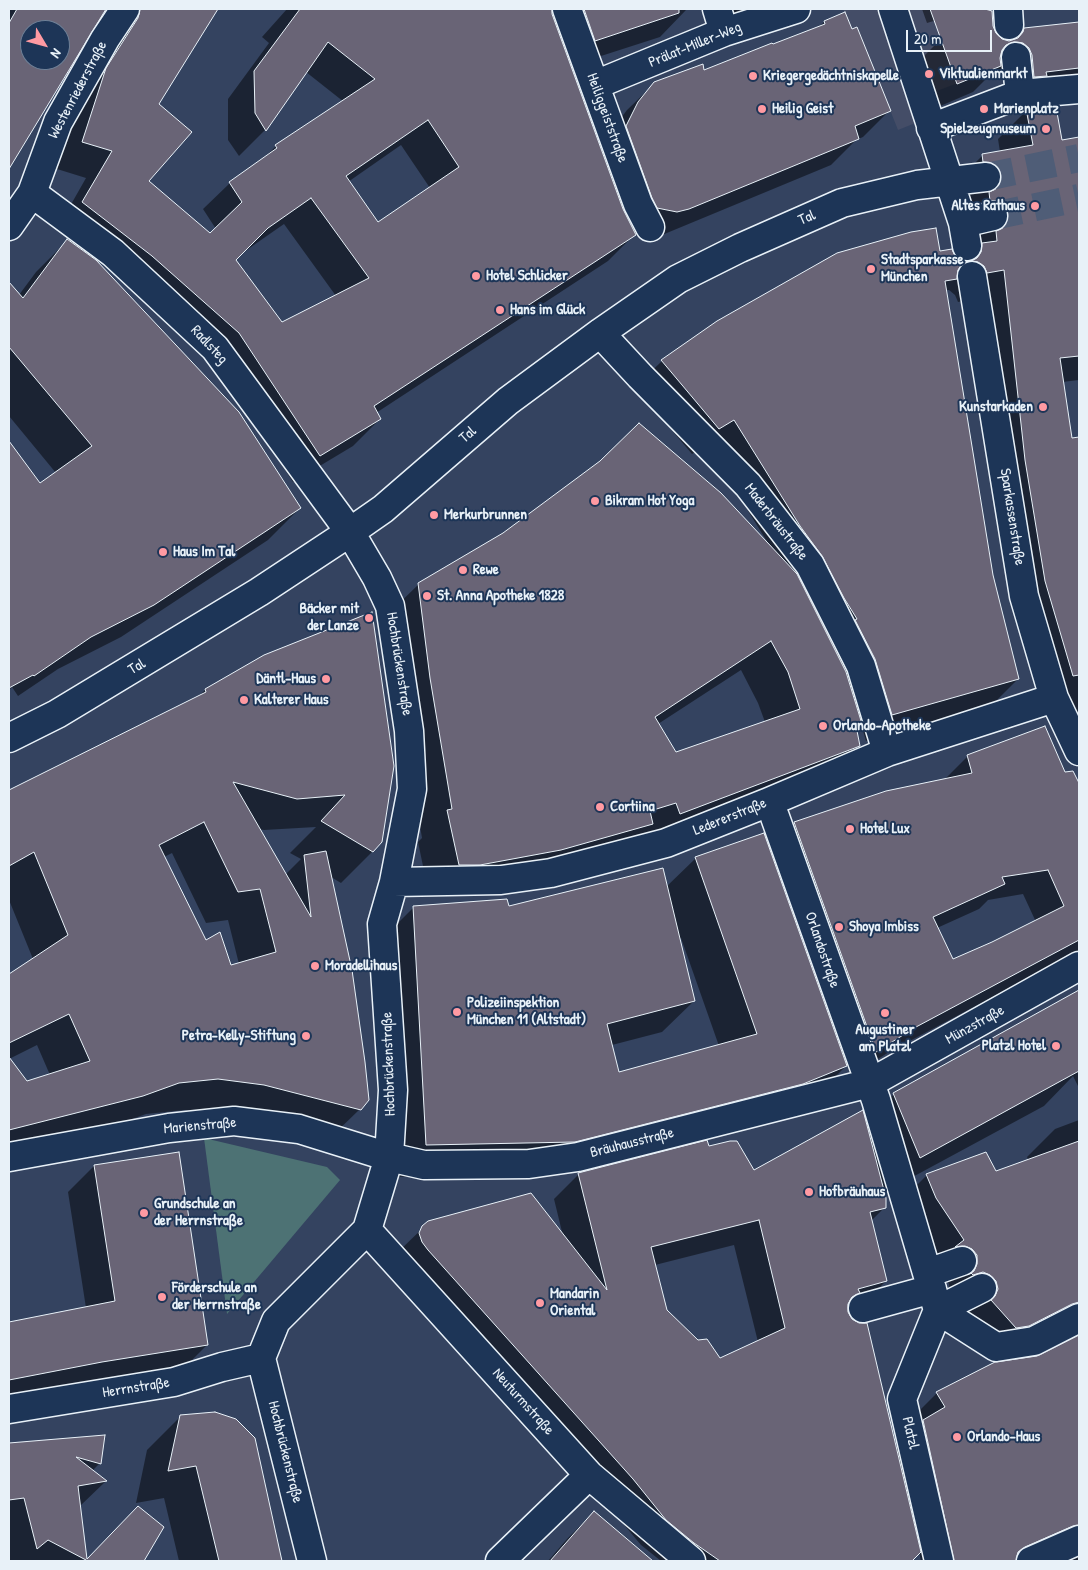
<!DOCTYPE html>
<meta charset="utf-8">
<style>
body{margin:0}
#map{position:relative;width:1088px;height:1570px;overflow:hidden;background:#344360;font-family:"Patrick Hand",sans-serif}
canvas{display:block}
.frame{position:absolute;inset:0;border:10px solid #e8f1f8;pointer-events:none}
.north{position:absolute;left:20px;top:20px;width:50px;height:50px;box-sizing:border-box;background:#1d3557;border:1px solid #6e8097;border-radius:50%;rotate:127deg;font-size:14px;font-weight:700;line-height:20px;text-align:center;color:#e8f1f8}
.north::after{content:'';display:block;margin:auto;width:18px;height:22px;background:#ff9aa2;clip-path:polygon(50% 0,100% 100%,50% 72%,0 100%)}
.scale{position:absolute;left:906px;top:30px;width:86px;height:22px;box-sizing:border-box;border:2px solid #e8f1f8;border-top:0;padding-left:6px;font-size:15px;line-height:18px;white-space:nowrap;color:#e8f1f8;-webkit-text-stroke:4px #1d3557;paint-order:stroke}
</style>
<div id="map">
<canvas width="1088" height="1570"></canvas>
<div class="frame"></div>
<div class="north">N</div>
<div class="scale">20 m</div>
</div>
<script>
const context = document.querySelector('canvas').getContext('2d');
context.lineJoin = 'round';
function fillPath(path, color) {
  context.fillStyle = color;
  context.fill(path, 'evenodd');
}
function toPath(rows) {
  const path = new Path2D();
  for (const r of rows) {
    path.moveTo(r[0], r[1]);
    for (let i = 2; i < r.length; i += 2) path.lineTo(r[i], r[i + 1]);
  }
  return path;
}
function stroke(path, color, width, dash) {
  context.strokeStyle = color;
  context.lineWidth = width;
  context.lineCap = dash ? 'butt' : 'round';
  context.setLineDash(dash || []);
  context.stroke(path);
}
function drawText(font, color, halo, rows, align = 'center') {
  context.font = font + ' "Patrick Hand",sans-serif';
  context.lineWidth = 4;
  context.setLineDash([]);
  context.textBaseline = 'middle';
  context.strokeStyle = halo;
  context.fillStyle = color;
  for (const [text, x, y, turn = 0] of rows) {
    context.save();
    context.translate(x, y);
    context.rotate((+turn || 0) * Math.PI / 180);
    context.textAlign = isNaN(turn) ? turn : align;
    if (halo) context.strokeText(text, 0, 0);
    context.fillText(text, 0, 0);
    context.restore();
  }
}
fillPath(toPath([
 [843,9,969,9,970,12,978,9,985,9,996,12,1007,64,937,91,943,112,898,130,857,27,852,29]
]), '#444d67');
fillPath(toPath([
 [204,1138,327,1167,340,1180,227,1314]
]), '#4d7274');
fillPath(toPath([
 [9,9,105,9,18,151,9,164],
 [30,30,60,30,60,60,30,60],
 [108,9,218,9,157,104,148,181,210,235,216,229,203,209,230,183,261,161,276,146,344,102,306,72,265,130,239,156,228,140,228,99,269,43,262,37,287,9,395,9,399,13,405,9,686,9,686,10,660,37,570,66,601,152,612,130,627,110,654,84,703,71,819,27,824,22,889,111,863,137,856,140,831,165,662,235,650,238,635,234,608,261,376,413,380,419,353,446,293,482,213,360,126,282,97,260,96,261,300,508,268,540,121,637,58,669,18,696,12,687,9,690,9,443,39,484,56,473,9,416,9,304,19,295,36,272,69,239,57,229,86,178,57,169],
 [401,145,430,188,378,224,348,182],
 [284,224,336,296,282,323,234,260,241,254],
 [709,9,745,9,737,17],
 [922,9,964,9,960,13,927,23],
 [1079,22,1079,90,1006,82,1003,75,996,69,973,92,931,110,915,65,941,39,1001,40,1011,42,1024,29],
 [1027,110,1061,142,1079,138,1079,383,1079,380,1062,382,1071,440,1079,438,1079,762,1056,711,975,299,958,302,955,295,949,290,946,290,992,576,1018,679,992,705,866,741,861,724,855,729,858,746,828,776,650,844,646,833,641,834,621,854,429,895,418,842,422,838,400,708,388,614,419,584,768,543,707,445,692,454,635,387,662,361,718,322,939,253,965,262,980,248,972,210,973,205,970,197,954,184,982,156,1000,152,998,139],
 [741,670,758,703,765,722,676,753,658,724],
 [371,614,373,851,341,883,331,877,360,1109,327,1141,232,1117,185,1110,146,1114,110,1127,9,1153,9,1059,26,1083,50,1075,37,1045,9,1059,9,975,33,959,9,900,9,792,196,699,205,690],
 [316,827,290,853,301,859,285,875,259,829,264,830],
 [172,853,206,923,228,920,239,964,230,966,206,942,164,857],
 [968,756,1065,774,1073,772,1079,786,1079,951,889,1052,851,1076,847,1065,814,1098,542,1173,395,1177,382,939,414,907,508,908,666,887,696,858,769,849,794,823,887,792,944,780],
 [1023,894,1036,922,952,961,937,928,979,909,988,900],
 [681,938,719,1046,618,1074,612,1045,662,1032,694,1001,679,939],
 [1079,992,1079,1088,1073,1076,1044,1106,883,1193,884,1208,871,1221,886,1281,861,1306,847,1310,895,1449,914,1430,909,1421,937,1393,1042,1356,1066,1343,1065,1339,1000,1354,970,1318,968,1309,950,1293,949,1284,899,1203,927,1175,996,1173,1029,1161,1027,1157,1055,1129,1079,1120,1079,1561,1065,1561,1060,1555,1025,1561,921,1561,919,1552,910,1561,661,1561,641,1545,397,1253,429,1222,563,1236,554,1199,579,1174,708,1148,754,1172,865,1123,894,1094],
 [734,1245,758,1342,720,1360,698,1342,666,1310,655,1265],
 [94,1166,207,1345,181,1371,9,1400,9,1323,86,1308,68,1192],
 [181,1416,253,1439,281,1561,179,1561,164,1498,136,1503,147,1450],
 [104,1436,100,1463,92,1471,105,1482,79,1507,86,1561,163,1527,142,1561,9,1561,9,1444],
 [594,1512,651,1561,548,1561,567,1539]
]), '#0007');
const building = toPath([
 [17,9,106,9,9,169,9,23,17,9],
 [30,30,60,30,60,60,30,60,30,30],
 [140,9,218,9,159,104,192,132,149,181,210,233,242,202,229,182,277,148,275,145,375,79,328,42,266,131,255,113,254,71,300,9,552,9,552,14,623,209,636,235,374,406,381,419,320,456,239,333,152,256,82,202,112,151,82,142,106,68,138,18,140,9],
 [428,120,459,167,378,222,346,176,428,120],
 [311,198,369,278,282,322,236,260,268,228,311,198],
 [584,9,679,9,679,13,595,41,584,9],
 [930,9,985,9,992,11,993,26,996,33,1002,39,1009,41,1018,38,1023,32,1024,28,1079,22,1079,68,1046,72,1047,76,1034,77,1032,55,1029,48,1023,43,1014,42,1006,45,1002,50,1000,58,1001,66,957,84,930,9],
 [845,12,852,29,857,27,891,111,855,126,859,139,689,209,677,212,657,208,652,198,626,126,638,102,654,82,703,64,704,70,772,43,773,44,825,24,824,21,845,12],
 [1056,107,1062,140,1079,137,1079,356,1060,358,1072,438,1079,437,1079,675,1073,676,1045,581,1025,460,1004,270,987,273,984,266,978,262,971,261,977,258,981,252,982,243,997,241,996,231,1003,228,1008,220,1008,212,1005,206,998,201,990,201,989,192,996,189,1000,183,1002,176,999,168,992,163,983,162,982,154,1033,145,1026,109,1056,107],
 [936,228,940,251,952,249,955,256,961,260,968,261,962,264,958,270,957,279,945,281,993,575,1019,679,892,715,875,659,855,620,857,619,844,598,822,556,800,526,734,420,719,429,661,360,717,321,837,253,911,232,936,228],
 [67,239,96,260,239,412,301,508,154,605,91,637,34,676,33,675,9,688,9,441,40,483,92,446,9,347,9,282,23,298,67,239],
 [639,423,721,493,797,574,846,672,862,724,856,726,860,746,680,814,676,803,650,811,653,824,561,850,480,865,459,865,447,810,452,809,430,678,418,583,503,533,600,461,639,423],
 [771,641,788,672,800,709,676,752,655,717,771,641],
 [372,612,394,766,382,842,373,852,321,821,345,795,297,799,233,782,311,917,304,855,326,851,352,970,365,1062,369,1100,361,1110,264,1085,218,1079,179,1083,143,1096,9,1130,9,1057,27,1081,90,1061,69,1014,9,1043,9,974,68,935,34,852,9,866,9,790,206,692,205,689,264,655,372,612],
 [204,822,238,892,260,889,276,952,231,965,220,932,206,940,159,845,204,822],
 [1045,726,1065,772,1073,771,1079,783,1079,940,916,1027,876,1052,794,822,886,791,972,773,967,755,1045,726],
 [1048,870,1064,906,992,942,953,959,933,917,1005,884,1002,877,1048,870],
 [764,833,847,1066,803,1084,575,1142,426,1145,413,906,507,899,509,906,663,868,695,1001,607,1024,619,1072,757,1034,695,857,764,833],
 [1079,990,1079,1071,920,1158,893,1093,1079,990],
 [863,1110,886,1198,886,1208,870,1212,887,1281,858,1289,860,1293,852,1297,848,1304,848,1312,852,1319,859,1323,867,1323,921,1552,912,1561,720,1561,694,1543,666,1520,633,1479,428,1250,422,1242,419,1233,422,1226,428,1221,531,1193,607,1290,578,1173,707,1140,709,1146,730,1141,737,1141,754,1170,863,1110],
 [759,1220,785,1328,720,1358,707,1339,698,1340,667,1310,651,1247,759,1220],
 [1079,1141,1079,1302,1072,1304,1029,1326,1016,1328,991,1300,995,1296,998,1289,996,1281,990,1275,983,1272,973,1275,971,1273,974,1271,977,1264,977,1255,972,1249,965,1246,955,1247,964,1240,936,1198,926,1174,986,1152,996,1171,1079,1141],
 [179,1152,208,1345,102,1362,9,1380,9,1322,115,1301,94,1165,179,1152],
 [1079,1335,1079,1525,1073,1526,1025,1547,1018,1552,1016,1561,954,1561,923,1420,945,1407,936,1392,995,1362,1037,1356,1079,1335],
 [215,1412,236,1419,255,1438,282,1561,219,1561,196,1466,168,1471,180,1415,215,1412],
 [105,1435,101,1464,76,1457,107,1481,78,1486,87,1559,138,1506,164,1527,144,1561,85,1561,86,1560,48,1540,37,1549,24,1498,9,1500,9,1443,105,1435],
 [594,1511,653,1561,550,1561,594,1511]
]);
fillPath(building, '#696476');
stroke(building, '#e8f1f8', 1);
stroke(toPath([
 [986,177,1079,158],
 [993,216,1079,198]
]), '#4f5d77', 28, [28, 14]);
const street = toPath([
 [567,9,638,204,650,227],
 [717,9,724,32],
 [893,9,963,223,967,246],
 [1008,9,1009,25],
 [1016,57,1020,94],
 [595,85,724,32,796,9],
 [931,128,1020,94,1079,89],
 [32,193,113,253,215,348,350,532,377,578,390,606,409,731,412,789,394,882,382,924,393,1090,389,1157,367,1230,276,1321,261,1358,312,1561],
 [963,223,993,216],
 [9,226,32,193,58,122,105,39,125,9],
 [972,276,1024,596,1054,698,1079,751],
 [600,333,640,376,748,485,810,565,861,666,887,752],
 [9,738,57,714,259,592,350,532,383,509,508,401,600,333,678,279,740,248,842,203,917,185,986,177],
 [775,817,876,1100,938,1310,996,1347,1034,1341,1079,1318],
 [394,882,501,880,551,873,666,843,769,802,887,752,1054,698],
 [9,1157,169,1128,234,1121,299,1129,389,1157,424,1165,529,1164,578,1157,870,1083,1079,966],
 [367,1230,589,1475,691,1561],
 [928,1273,962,1261],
 [863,1308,932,1289],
 [9,1409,174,1382,222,1367,261,1358],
 [500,1561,589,1475],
 [939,1561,902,1399,938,1310,982,1288],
 [1031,1561,1079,1540]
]);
stroke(street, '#e8f1f8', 31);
stroke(street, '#1d3557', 28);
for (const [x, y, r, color] of [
 [929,74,5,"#ff9aa2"],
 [753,76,5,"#ff9aa2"],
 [762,109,5,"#ff9aa2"],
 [984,109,5,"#ff9aa2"],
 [1046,129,5,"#ff9aa2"],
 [1035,206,5,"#ff9aa2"],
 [871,269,5,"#ff9aa2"],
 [476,276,5,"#ff9aa2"],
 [500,310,5,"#ff9aa2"],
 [1043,407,5,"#ff9aa2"],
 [595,501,5,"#ff9aa2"],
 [434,515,5,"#ff9aa2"],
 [163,552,5,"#ff9aa2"],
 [463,570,5,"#ff9aa2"],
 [427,596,5,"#ff9aa2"],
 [369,618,5,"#ff9aa2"],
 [326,679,5,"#ff9aa2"],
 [244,700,5,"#ff9aa2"],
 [823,726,5,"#ff9aa2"],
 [600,807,5,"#ff9aa2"],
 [850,829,5,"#ff9aa2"],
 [839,927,5,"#ff9aa2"],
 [315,966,5,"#ff9aa2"],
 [457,1012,5,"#ff9aa2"],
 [885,1013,5,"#ff9aa2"],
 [306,1036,5,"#ff9aa2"],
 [1056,1046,5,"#ff9aa2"],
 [809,1192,5,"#ff9aa2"],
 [144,1213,5,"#ff9aa2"],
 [162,1297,5,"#ff9aa2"],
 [540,1303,5,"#ff9aa2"],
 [957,1437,5,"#ff9aa2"]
]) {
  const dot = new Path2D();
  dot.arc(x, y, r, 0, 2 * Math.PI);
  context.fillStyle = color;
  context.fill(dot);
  stroke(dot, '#1d3557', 2);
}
drawText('15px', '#e8f1f8', '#1d3557', [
 ["Prälat-Miller-Weg",695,45,-22],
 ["Westenriederstraße",78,90,-62],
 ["Heiliggeiststraße",607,118,70],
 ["Tal",807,218,-23],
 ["Radlsteg",209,345,47],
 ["Tal",468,435,-41],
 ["Sparkassenstraße",1012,517,81],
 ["Maderbräustraße",776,522,52],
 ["Hochbrückenstraße",399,664,81],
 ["Tal",137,667,-31],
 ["Ledererstraße",730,817,-22],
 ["Orlandostraße",822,950,71],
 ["Münzstraße",975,1025,-29],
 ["Hochbrückenstraße",389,1064,-92],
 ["Marienstraße",200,1126,-5],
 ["Bräuhausstraße",632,1143,-14],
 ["Herrnstraße",136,1388,-9],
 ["Neuturmstraße",523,1402,48],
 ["Platzl",910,1433,77],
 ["Hochbrückenstraße",285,1452,76]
]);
drawText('bold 15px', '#e8f1f8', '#1d3557', [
 ["Viktualienmarkt",939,74],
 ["Kriegergedächtniskapelle",763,76],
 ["Heilig Geist",772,109],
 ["Marienplatz",994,109],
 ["Spielzeugmuseum",1036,129,"right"],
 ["Altes Rathaus",1025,206,"right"],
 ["Stadtsparkasse",881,260],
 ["München",881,277],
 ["Hotel Schlicker",486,276],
 ["Hans im Glück",510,310],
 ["Kunstarkaden",1033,407,"right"],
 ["Bikram Hot Yoga",605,501],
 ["Merkurbrunnen",444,515],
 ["Haus Im Tal",173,552],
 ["Rewe",473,570],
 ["St. Anna Apotheke 1828",437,596],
 ["Bäcker mit",359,609,"right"],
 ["der Lanze",359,626,"right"],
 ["Däntl-Haus",316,679,"right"],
 ["Kalterer Haus",254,700],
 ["Orlando-Apotheke",833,726],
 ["Cortiina",610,807],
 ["Hotel Lux",860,829],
 ["Shoya Imbiss",849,927],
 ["Moradellihaus",325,966],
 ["Polizeiinspektion",467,1003],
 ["München 11 (Altstadt)",467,1020],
 ["Augustiner",885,1030,"center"],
 ["am Platzl",885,1047,"center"],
 ["Petra-Kelly-Stiftung",296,1036,"right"],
 ["Platzl Hotel",1046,1046,"right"],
 ["Hofbräuhaus",819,1192],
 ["Grundschule an",154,1204],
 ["der Herrnstraße",154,1221],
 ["Förderschule an",172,1288],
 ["der Herrnstraße",172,1305],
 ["Mandarin",550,1294],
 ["Oriental",550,1311],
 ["Orlando-Haus",967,1437]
], 'left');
</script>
